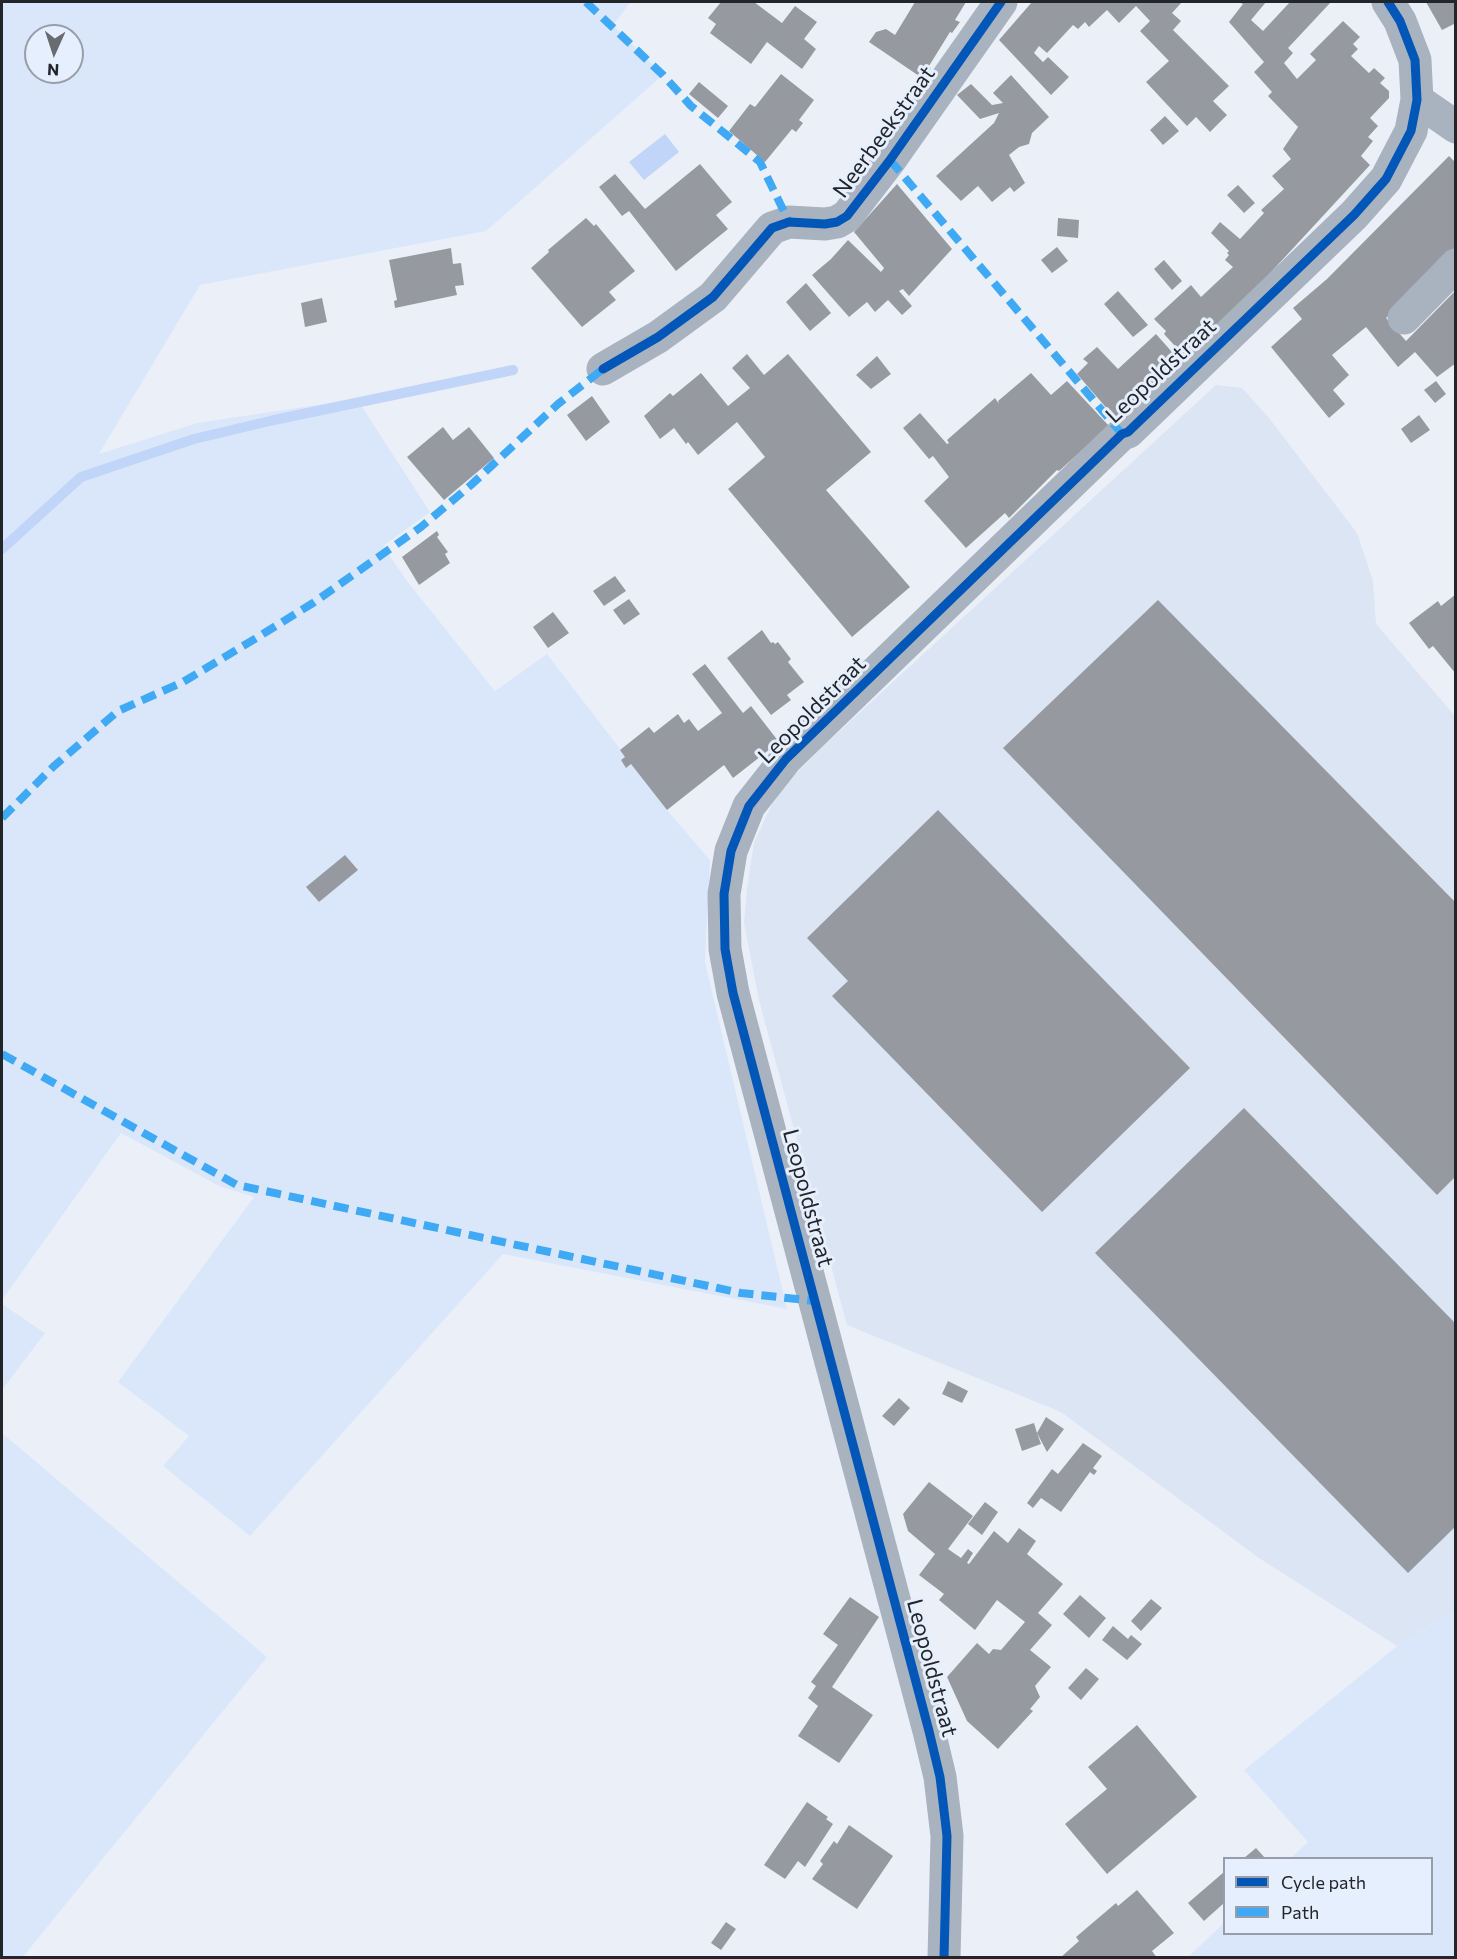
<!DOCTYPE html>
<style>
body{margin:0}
#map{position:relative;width:1457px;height:1959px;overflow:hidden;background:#ebf0f8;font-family:Commissioner,sans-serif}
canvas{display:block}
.frame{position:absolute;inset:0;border:3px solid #22252a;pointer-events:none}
.legend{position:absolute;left:1223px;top:1857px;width:210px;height:78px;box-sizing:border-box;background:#e6effd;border:2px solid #989ea9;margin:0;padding:8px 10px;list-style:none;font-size:18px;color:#22252a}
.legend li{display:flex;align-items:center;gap:12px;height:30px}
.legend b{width:30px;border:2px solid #989ea9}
.north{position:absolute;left:24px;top:24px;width:60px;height:60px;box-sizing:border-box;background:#e6effd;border:2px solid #989ea9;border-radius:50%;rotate:183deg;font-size:16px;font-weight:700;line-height:24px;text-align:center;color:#22252a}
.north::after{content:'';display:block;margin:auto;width:21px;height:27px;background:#686c72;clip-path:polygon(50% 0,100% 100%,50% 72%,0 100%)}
</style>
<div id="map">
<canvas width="1457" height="1959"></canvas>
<div class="frame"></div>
<ul class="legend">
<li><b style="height:8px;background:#0057b8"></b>Cycle path</li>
<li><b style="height:8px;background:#3fa9f5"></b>Path</li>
</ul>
<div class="north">N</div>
</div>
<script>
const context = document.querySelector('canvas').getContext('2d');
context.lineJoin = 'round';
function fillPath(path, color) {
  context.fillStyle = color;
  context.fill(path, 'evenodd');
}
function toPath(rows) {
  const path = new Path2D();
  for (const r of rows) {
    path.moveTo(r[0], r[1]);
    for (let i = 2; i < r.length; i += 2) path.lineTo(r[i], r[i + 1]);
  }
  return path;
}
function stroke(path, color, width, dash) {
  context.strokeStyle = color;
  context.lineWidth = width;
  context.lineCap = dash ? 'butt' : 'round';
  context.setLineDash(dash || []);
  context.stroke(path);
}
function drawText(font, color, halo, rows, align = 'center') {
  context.font = font + ' Commissioner,sans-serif';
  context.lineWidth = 6;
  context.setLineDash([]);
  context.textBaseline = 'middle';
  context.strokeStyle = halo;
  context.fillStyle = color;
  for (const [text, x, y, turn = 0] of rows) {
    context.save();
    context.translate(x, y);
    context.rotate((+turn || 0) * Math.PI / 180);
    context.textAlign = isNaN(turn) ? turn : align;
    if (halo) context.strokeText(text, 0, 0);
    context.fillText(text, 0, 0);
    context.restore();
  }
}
fillPath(toPath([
 [1216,385,1242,388,1269,418,1357,533,1373,581,1376,624,1455,716,1455,1610,1397,1646,1259,1558,1061,1412,847,1325,759,1000,744,923,747,888,754,843,777,793,819,750]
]), '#dbe5f3');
fillPath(toPath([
 [2,2,631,2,613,25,663,75,486,231,200,285,99,454,197,423,357,399,430,512,383,546,407,581,495,691,547,654,667,810,710,860,705,962,787,1309,503,1254,250,1536,163,1466,189,1436,118,1382,254,1197,219,1186,121,1133,2,1300],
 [36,36,72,36,72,72,36,72],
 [2,1304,45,1333,2,1390],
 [2,1433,267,1657,22,1958,2,1957],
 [1455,1610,1455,1957,1188,1957,1224,1923,1224,1934,1432,1934,1432,1858,1291,1858,1308,1842,1244,1770,1397,1646]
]), '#dae7fb');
fillPath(toPath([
 [665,134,679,152,644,180,629,162]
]), '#c0d5f7');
stroke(toPath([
 [2,549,81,477,194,439,274,420,513,370]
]), '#c0d5f7', 10);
fillPath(toPath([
 [721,2,754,2,782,23,795,6,817,22,804,39,816,49,802,69,767,42,751,64,710,33,716,24,708,18],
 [915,2,966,2,955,20,960,22,952,33,950,32,929,66,931,68,925,80,869,42,876,32,886,29,895,35],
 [1032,2,1182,2,1172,13,1181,21,1173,30,1229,86,1213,101,1227,115,1210,132,1196,117,1187,126,1146,82,1169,61,1140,31,1150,21,1136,6,1119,23,1107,10,1089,27,1085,22,1078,29,1073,25,1047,53,1039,46,1034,53,1043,62,1048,57,1069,77,1051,95,999,40],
 [1239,2,1266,2,1251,20,1263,31,1290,2,1331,2,1288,48,1293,53,1284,63,1297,79,1316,60,1310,54,1343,21,1360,37,1353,44,1358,49,1351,56,1369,73,1374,68,1385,78,1380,83,1389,91,1389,98,1370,118,1378,126,1368,137,1373,141,1361,156,1370,165,1261,283,1185,357,1164,334,1166,331,1154,319,1191,285,1201,297,1233,267,1225,260,1229,255,1227,253,1229,251,1211,233,1220,222,1240,239,1264,213,1261,210,1284,189,1272,176,1291,159,1283,149,1298,127,1268,96,1272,92,1254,72,1264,62,1229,22,1243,4],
 [1426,2,1456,2,1456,23,1442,30],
 [781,74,814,100,799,120,803,123,796,132,792,129,765,162,729,131,750,104,755,107],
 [1011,75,1049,117,1032,133,1029,144,1019,147,1009,155,1025,183,1014,192,1010,187,992,202,978,186,961,201,936,176,994,123,999,113,980,119,957,95,971,84,992,105,1003,103,993,93],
 [699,82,728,106,718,118,689,94],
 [1165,116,1179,131,1163,145,1150,130],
 [1449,156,1456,163,1456,247,1386,318,1406,341,1456,290,1456,363,1437,377,1415,352,1398,367,1366,327,1332,355,1349,375,1333,390,1345,404,1329,418,1271,347,1302,319,1293,308,1327,279],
 [700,164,732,202,716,215,728,229,676,271,629,211,622,216,599,187,615,174,645,209],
 [897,184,952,249,909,296,903,289,899,291,912,306,902,315,888,300,875,312,867,302,849,317,812,275,831,259,848,240,881,272,884,268,854,232],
 [1238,185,1255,203,1244,213,1227,195],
 [586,218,594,226,596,224,635,271,609,292,616,300,582,327,531,268,549,252,548,250],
 [1058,218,1079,220,1078,238,1057,236],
 [1057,247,1068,261,1052,273,1041,260],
 [451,248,453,264,461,263,464,285,455,286,457,295,395,308,394,301,397,300,389,260],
 [1164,260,1182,281,1172,290,1154,269],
 [806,283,831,313,810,331,786,302],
 [1118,291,1148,325,1133,337,1104,304],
 [322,298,327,322,305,327,301,303],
 [1156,334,1180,361,1116,419,1077,374,1088,363,1083,359,1097,347,1118,369],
 [747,354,764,375,788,354,871,452,826,490,910,587,852,637,728,489,765,457,737,422,698,455,688,442,686,444,674,428,660,439,644,416,670,393,673,396,701,373,728,406,750,388,732,368],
 [877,356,891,374,871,389,856,375],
 [1031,373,1051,395,1067,381,1109,426,1059,471,1057,470,1009,518,1005,513,966,548,924,501,949,477,933,456,929,459,903,428,920,413,947,444,949,443,947,440,995,398,999,404,998,401],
 [1436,381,1446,394,1435,403,1424,390],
 [592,396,610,422,586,441,567,415],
 [1419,415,1430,430,1411,443,1401,429],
 [443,427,453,440,469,427,494,458,444,500,407,457],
 [437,531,439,535,437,537,448,552,445,554,450,563,419,585,402,557],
 [615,576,626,591,604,606,593,591],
 [1456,594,1456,674,1433,646,1429,649,1409,623,1438,601,1441,606],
 [629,599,640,614,624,625,613,610],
 [1158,600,1456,903,1456,1176,1437,1195,1003,748],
 [553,612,569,633,548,648,533,627],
 [762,630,771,643,773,642,775,644,778,642,791,659,788,662,804,682,787,695,791,700,771,715,727,658],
 [705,664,743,713,751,706,779,742,733,778,724,765,667,810,631,764,626,768,621,760,625,757,620,750,649,727,654,733,678,714,684,723,689,719,698,731,722,713,692,674],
 [938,810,1190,1068,1042,1212,832,996,848,981,807,938],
 [345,855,358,870,319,902,306,887],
 [1244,1108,1456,1324,1456,1526,1408,1573,1095,1253],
 [948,1381,968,1391,962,1403,942,1394],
 [899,1398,910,1408,894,1426,882,1416],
 [1046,1417,1064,1429,1047,1452,1037,1433,1041,1444,1022,1451,1015,1429,1034,1423,1037,1433],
 [1083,1443,1102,1456,1093,1468,1097,1471,1094,1475,1090,1472,1061,1512,1041,1498,1033,1508,1027,1503,1052,1469,1058,1474],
 [929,1482,973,1516,948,1549,961,1558,968,1549,973,1553,967,1563,969,1564,994,1531,1008,1543,1019,1528,1036,1541,1027,1554,1063,1584,1038,1613,1052,1625,1030,1650,1051,1667,1035,1686,1040,1697,1030,1709,1033,1711,998,1749,967,1721,947,1677,977,1643,989,1654,993,1649,1001,1650,1025,1622,997,1600,975,1630,939,1600,944,1594,919,1575,935,1554,908,1531,903,1514],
 [985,1502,998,1512,982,1535,968,1524],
 [1080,1595,1106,1618,1089,1638,1063,1614],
 [850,1597,879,1617,832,1687,873,1715,839,1763,798,1736,818,1706,808,1698,816,1686,811,1682,838,1645,823,1634],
 [1151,1599,1162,1608,1141,1631,1131,1621],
 [1113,1626,1128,1639,1131,1635,1142,1644,1127,1660,1102,1640],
 [1086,1668,1099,1679,1081,1700,1068,1688],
 [1137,1725,1197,1797,1107,1874,1065,1824,1107,1789,1088,1767],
 [807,1802,828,1817,826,1819,833,1824,805,1867,798,1861,785,1879,764,1865],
 [849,1825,893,1856,857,1909,812,1879,823,1864,820,1861,834,1841,837,1844],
 [1256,1848,1265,1858,1244,1858],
 [1224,1872,1224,1903,1204,1921,1188,1903],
 [1137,1890,1174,1933,1152,1951,1157,1958,1060,1958,1079,1941,1076,1937,1116,1903,1118,1906],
 [726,1922,736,1929,721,1950,711,1943]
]), '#969aa0');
stroke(toPath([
 [1417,100,1456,127],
 [1404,318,1456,265],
 [603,369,658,337,713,297,772,228,789,222,825,224,837,222,847,216,890,160,1001,2],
 [944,1958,947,1836,940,1777,929,1731,733,993,725,949,724,894,731,851,749,806,786,759,1122,434,1128,432,1354,215,1386,179,1411,131,1417,100,1415,60,1400,21,1388,2]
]), '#a9b2bf', 33);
stroke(toPath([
 [586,2,663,75,691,106,760,162,789,222],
 [890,160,1122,434],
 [2,818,54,766,118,711,183,682,258,637,313,603,421,527,471,485,558,404,603,369],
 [2,1054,237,1185,741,1293,815,1301]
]), '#3fa9f5', 8, [15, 8]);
stroke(toPath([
 [603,369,658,337,713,297,772,228,789,222,825,224,837,222,847,216,890,160,1001,2],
 [944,1958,947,1836,940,1777,929,1731,733,993,725,949,724,894,731,851,749,806,786,759,1122,434,1128,432,1354,215,1386,179,1411,131,1417,100,1415,60,1400,21,1388,2]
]), '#0057b8', 9);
drawText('22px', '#22252a', '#e6effd', [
 ["Neerbeekstraat",884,132,-54],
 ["Leopoldstraat",1161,371,-43],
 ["Leopoldstraat",812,710,-45],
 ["Leopoldstraat",808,1198,75],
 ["Leopoldstraat",932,1668,75]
]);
</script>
